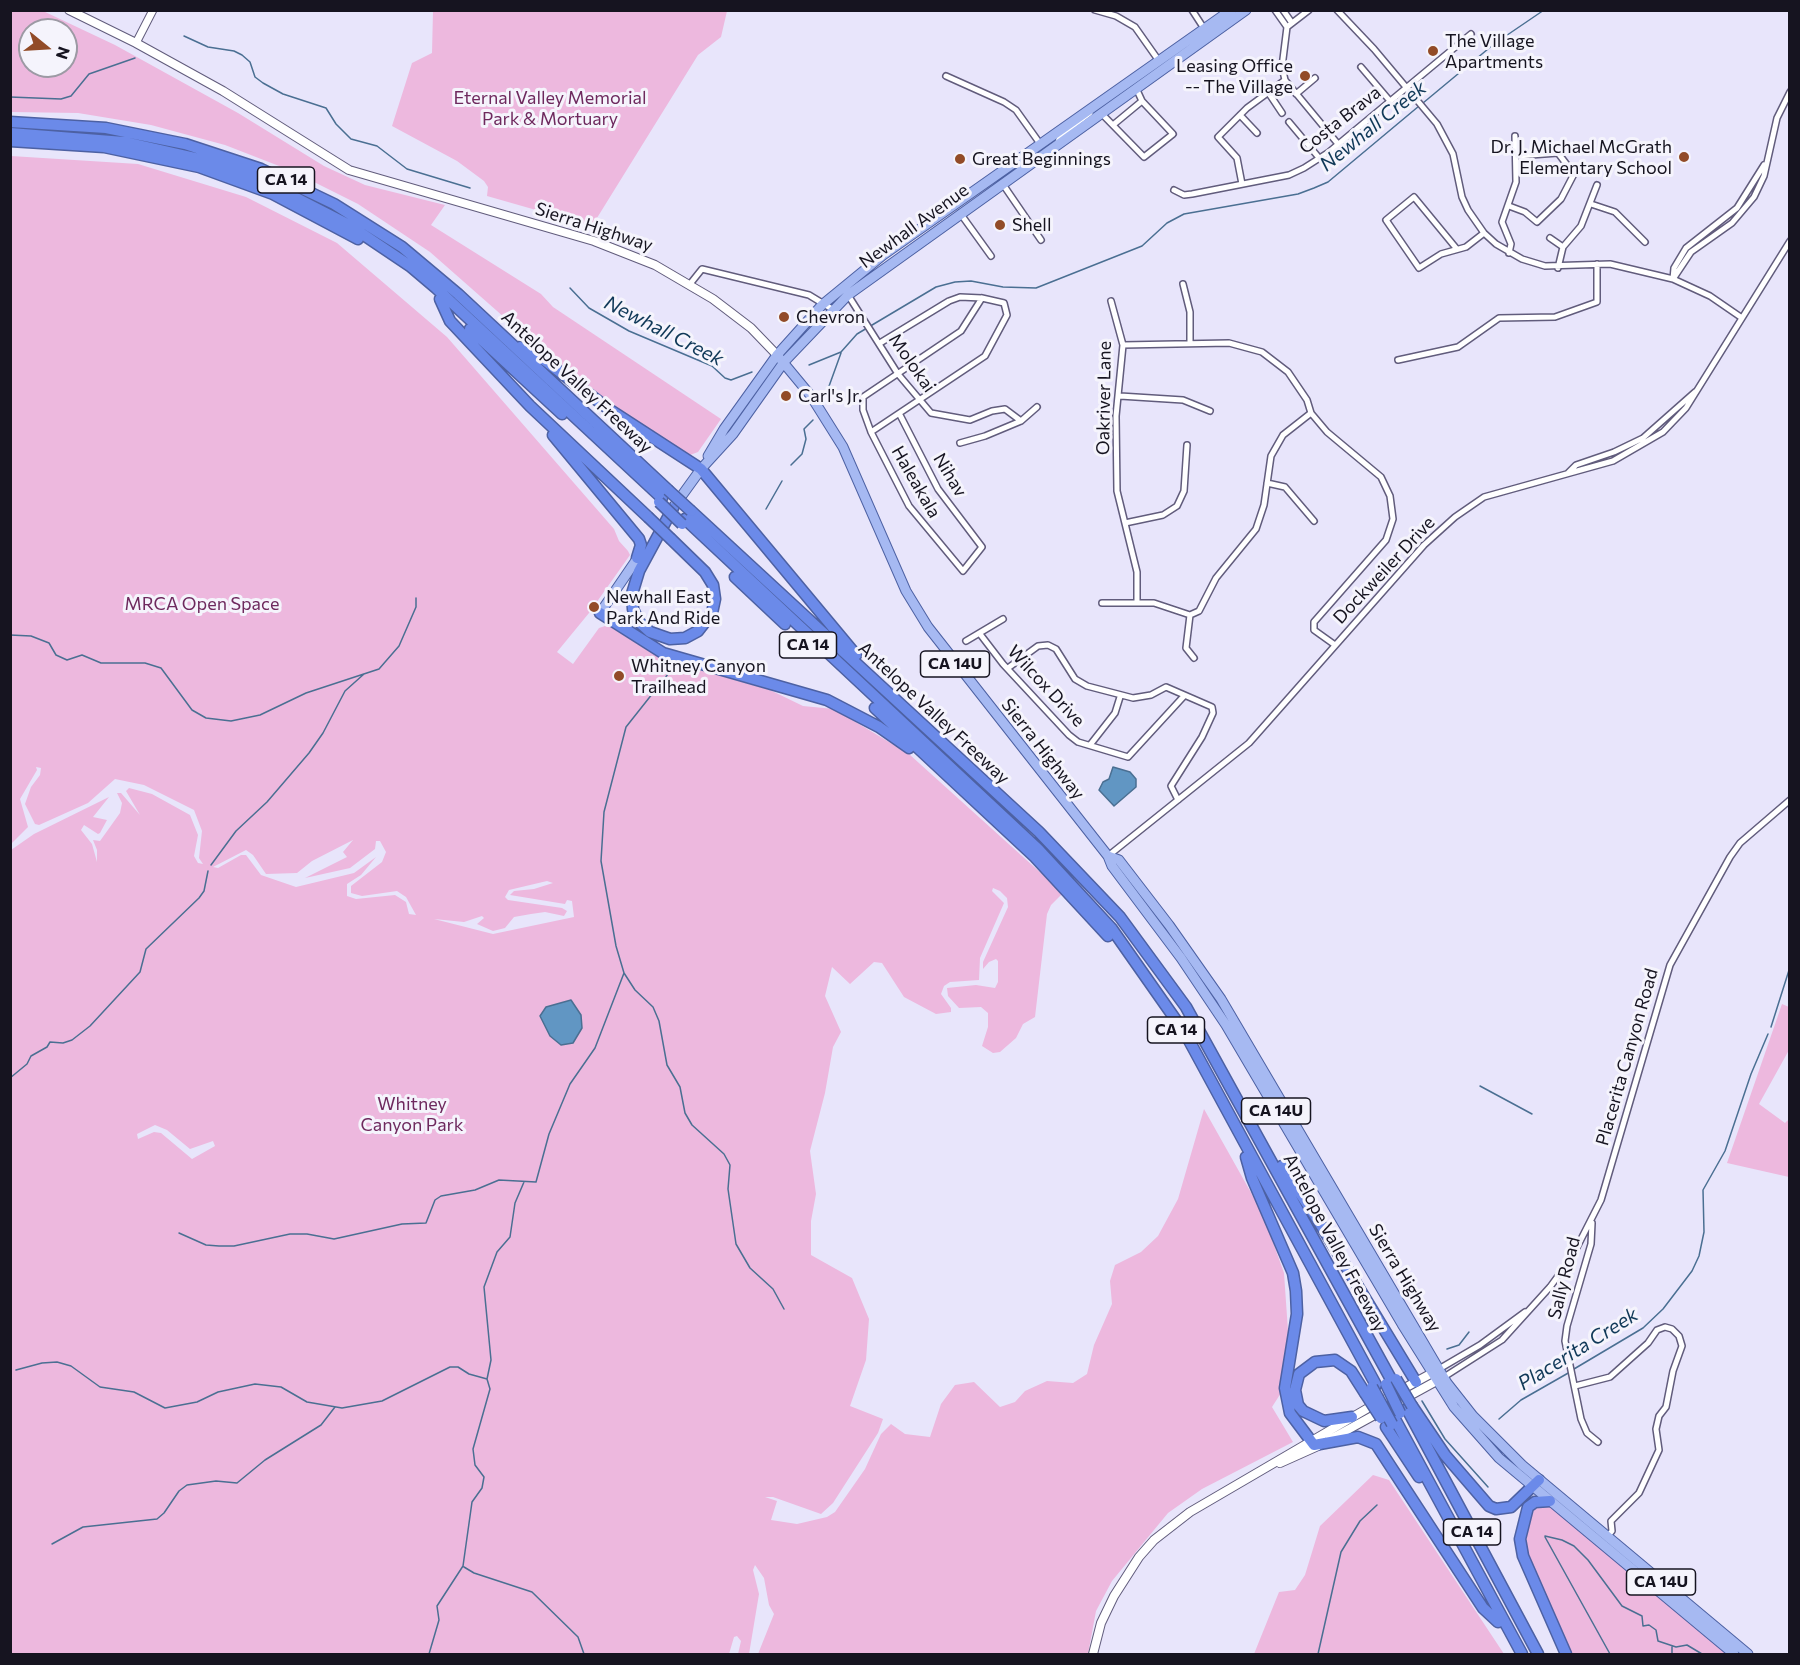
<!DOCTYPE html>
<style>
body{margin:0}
#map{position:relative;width:1800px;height:1665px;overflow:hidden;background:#e8e5fb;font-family:Commissioner,sans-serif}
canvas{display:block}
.frame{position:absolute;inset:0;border:12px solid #161420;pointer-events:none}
.north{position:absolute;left:18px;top:18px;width:60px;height:60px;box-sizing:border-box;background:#f5f4fc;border:2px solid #9c9aa4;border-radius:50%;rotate:108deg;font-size:16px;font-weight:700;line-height:24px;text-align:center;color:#161420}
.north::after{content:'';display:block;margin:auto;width:21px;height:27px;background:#924b27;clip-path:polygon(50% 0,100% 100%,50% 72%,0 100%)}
</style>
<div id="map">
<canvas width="1800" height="1665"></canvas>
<div class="frame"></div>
<div class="north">N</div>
</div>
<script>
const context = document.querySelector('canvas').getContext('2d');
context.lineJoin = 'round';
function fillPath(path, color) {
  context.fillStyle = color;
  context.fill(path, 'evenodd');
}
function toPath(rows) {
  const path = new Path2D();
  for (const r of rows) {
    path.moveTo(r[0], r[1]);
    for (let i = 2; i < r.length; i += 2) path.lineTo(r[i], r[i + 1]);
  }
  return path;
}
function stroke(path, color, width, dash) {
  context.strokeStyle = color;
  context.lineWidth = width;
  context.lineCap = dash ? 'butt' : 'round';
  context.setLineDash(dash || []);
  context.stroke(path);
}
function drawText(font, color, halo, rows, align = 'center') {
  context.font = font + ' Commissioner,sans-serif';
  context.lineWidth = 6;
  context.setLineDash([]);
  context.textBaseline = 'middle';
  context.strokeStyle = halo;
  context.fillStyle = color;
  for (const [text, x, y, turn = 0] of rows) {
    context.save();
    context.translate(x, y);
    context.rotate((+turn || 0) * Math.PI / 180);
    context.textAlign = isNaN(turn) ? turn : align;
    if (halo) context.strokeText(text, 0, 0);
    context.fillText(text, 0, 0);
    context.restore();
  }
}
fillPath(toPath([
 [11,11,43,11,115,45,238,113,324,166,365,185,445,205,431,225,541,294,553,307,721,419,698,452,690,455,580,384,430,252,358,204,292,171,225,145,151,125,78,113,11,112],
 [30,30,66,30,66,66,30,66],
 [433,11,433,10,727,11,721,37,698,55,592,226,487,196,488,187,484,181,457,161,392,126,412,63,432,53],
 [11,156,138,164,246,197,337,243,447,337,614,529,619,541,628,551,630,555,589,613,557,652,573,664,599,628,608,625,647,650,670,661,770,690,803,706,834,709,909,754,1063,893,1051,905,1047,914,1035,1017,1023,1024,1016,1038,1000,1052,993,1053,982,1046,988,1027,988,1013,981,1007,959,1008,948,996,947,988,976,985,995,988,998,982,998,961,996,959,989,962,983,969,983,962,1008,907,1007,898,1000,891,993,888,992,891,1004,903,980,958,979,980,950,982,944,986,941,994,951,1008,951,1012,936,1014,904,997,882,963,874,962,850,984,832,967,825,996,841,1032,833,1047,825,1093,810,1151,816,1194,811,1221,811,1255,852,1278,869,1319,866,1360,850,1406,883,1419,878,1433,833,1503,821,1514,773,1497,765,1497,777,1501,771,1520,797,1524,827,1517,835,1512,865,1469,881,1434,891,1424,905,1434,930,1437,941,1404,955,1385,974,1382,1000,1407,1015,1402,1025,1391,1047,1381,1073,1383,1087,1374,1094,1345,1112,1304,1110,1281,1115,1265,1141,1252,1158,1236,1178,1199,1204,1109,1263,1214,1284,1273,1288,1331,1281,1393,1272,1407,1293,1442,1202,1489,1168,1513,1112,1581,1096,1611,1088,1654,758,1654,774,1614,769,1605,764,1578,755,1565,753,1570,759,1594,749,1654,738,1654,741,1641,737,1636,734,1637,729,1654,11,1654,11,850,34,834,109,797,93,817,107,820,100,833,98,834,84,825,81,830,92,844,97,862,97,850,93,840,100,841,120,813,122,803,117,793,121,793,140,815,126,791,129,788,152,794,190,815,198,835,194,856,198,863,203,864,199,858,202,831,194,810,144,785,115,779,88,803,39,825,35,824,25,804,31,787,40,775,41,768,36,767,37,770,20,799,28,827,11,844],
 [353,840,343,852,347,857,305,878,350,868,375,849,376,841,380,841,386,852,382,862,351,886,351,893,362,896,397,891,406,897,416,915,409,914,406,902,395,895,356,899,347,896,347,884,361,875,376,857,354,873,296,887,261,875,246,855,241,855,218,868,213,867,246,850,253,855,266,874,297,873,312,861],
 [547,881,553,883,534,889,514,891,510,895,565,904,567,900,572,901,574,917,493,934,434,919,464,922,482,916,484,918,477,924,493,931,505,928,514,917,531,914,545,912,564,916,567,911,562,908,508,900,505,897,509,890],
 [155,1125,167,1130,190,1149,213,1141,215,1146,192,1159,161,1133,154,1132,138,1139,137,1134],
 [1782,1004,1789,1007,1789,1050,1759,1104,1785,1123,1789,1119,1789,1177,1727,1163],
 [1373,1475,1389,1480,1504,1654,1254,1654,1279,1592,1295,1590,1305,1575,1320,1526],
 [1535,1504,1548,1504,1727,1654,1569,1654,1524,1544,1526,1520]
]), '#edb8de');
const water = toPath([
 [1113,767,1130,772,1136,779,1136,787,1114,806,1099,790,1103,782,1109,779,1113,767],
 [571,1000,581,1015,582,1028,573,1043,561,1045,550,1036,540,1016,546,1007,571,1000]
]);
fillPath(water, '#6196c3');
stroke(water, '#4a6f92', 1.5);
stroke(toPath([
 [184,36,208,47,234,51,242,55,250,62,255,77,263,83,283,94,326,108,336,124,351,139,377,146,407,169,470,188],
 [10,97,61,99,71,96,89,74,135,58],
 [1423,103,1494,44,1544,10],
 [570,288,589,308,629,331,712,366,725,378,731,380,752,372],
 [809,365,841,352,857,334,936,287,955,282,971,281,1003,287,1036,288,1142,246,1167,223,1184,214,1298,194,1314,188,1328,182,1419,106],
 [828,389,841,353],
 [791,465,802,454,806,439,804,429,813,420],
 [766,509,782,481],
 [10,635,31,636,49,643,56,655,67,660,82,655,101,663,145,663,161,668,192,710,206,718,231,721,260,715,306,693,379,669,399,646,416,607,416,598],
 [211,865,236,831,267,802,309,753,323,733,345,691,364,674],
 [624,973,635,990,653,1007,659,1021,667,1065,680,1087,685,1113,692,1125,724,1154,730,1165,728,1189,736,1244,750,1268,773,1289,784,1309],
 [1771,1027,1790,967],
 [10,1078,27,1064,31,1056,47,1047,50,1042,63,1043,72,1040,90,1026,140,972,146,949,199,898,204,891,208,871],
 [1480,1086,1532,1114],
 [179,1233,206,1245,219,1246,234,1246,290,1234,307,1234,334,1239,402,1224,426,1223,435,1200,441,1196,475,1190,499,1180,536,1182,549,1134,570,1084,595,1048,624,973,616,946,601,861,604,812,626,727,668,674],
 [1447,1349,1459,1345,1469,1332],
 [1574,1369,1643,1328,1663,1309,1692,1271,1699,1256,1704,1232,1703,1190,1725,1151,1751,1074,1768,1034],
 [16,1370,42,1363,57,1362,71,1366,100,1387,134,1392,165,1408,197,1402,218,1392,255,1384,281,1387,307,1402,342,1408,382,1401,450,1367,458,1367,469,1374,487,1379],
 [1422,1401,1445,1439,1488,1487],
 [1499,1419,1521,1400,1570,1372],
 [1545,1536,1562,1540,1574,1546,1588,1560,1622,1606,1642,1616,1643,1626,1649,1625,1656,1630,1658,1641,1676,1647,1687,1645,1702,1654],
 [1545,1537,1610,1654],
 [52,1544,83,1527,157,1519,164,1513,179,1491,187,1485,216,1481,237,1483,265,1460,321,1425,335,1407],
 [464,1567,474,1573,532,1592,578,1637,584,1654],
 [429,1654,439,1620,437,1606,463,1566,472,1502,482,1488,484,1477,475,1465,473,1449,490,1389,487,1379,491,1360,484,1287,497,1252,510,1237,515,1203,524,1182],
 [1318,1654,1341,1552,1360,1521,1377,1505],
 [1672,1654,1672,1647]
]), '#4a6f92', 1.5);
const minor = toPath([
 [1095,10,1116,16,1135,27,1159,61],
 [1192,10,1205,30],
 [1275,10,1287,27],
 [1283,10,1292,23],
 [1337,10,1374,49,1437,124,1453,154,1462,197,1468,210,1484,233,1496,244,1522,259,1545,266,1610,264,1673,279,1710,296,1742,318],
 [1287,27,1282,67,1285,80,1338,144],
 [1287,27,1309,10],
 [1361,67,1390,101],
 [946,76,1004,102,1016,110,1041,145],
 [1268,92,1282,113],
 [1296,94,1315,78],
 [1101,113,1144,157,1173,134,1142,101,1136,88],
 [1240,115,1257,133],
 [1289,122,1320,159],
 [1113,125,1142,101],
 [1057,145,1060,136,1090,113],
 [1002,183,1041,240],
 [1242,184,1237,158,1218,137,1247,108,1285,80],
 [1174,190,1184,195,1192,194,1289,175,1304,168,1329,152,1471,34],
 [1591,204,1615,212,1645,242],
 [1509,206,1525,212,1537,222,1561,199,1574,174,1558,153,1517,156],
 [960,213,991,256],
 [1550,238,1563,247],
 [1456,248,1414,197,1386,220,1419,268,1441,254,1466,247,1484,233],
 [1509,253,1511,244,1502,222,1516,182,1515,136],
 [1558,268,1563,247,1581,226,1597,185],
 [1673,279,1691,252,1732,223,1754,197,1764,176,1777,118,1790,92],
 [1673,279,1674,268,1686,248,1737,208,1764,165],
 [690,284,702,269,809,295,832,309],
 [1183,284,1190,312,1190,342],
 [848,295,898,374,931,413,970,420,992,411,1005,409,1021,421],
 [1111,301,1123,345,1116,416,1117,491,1137,572,1137,602],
 [1123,345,1229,343,1262,352,1288,372,1307,400,1311,413,1327,432,1381,477,1390,496,1393,519,1386,540,1314,622,1314,630,1335,645],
 [1398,360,1458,347,1499,318,1555,317,1597,302,1597,264],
 [1120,396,1183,400,1210,411],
 [900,415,938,489,982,547,963,571,909,506,871,432,863,410,863,397,961,331,982,298],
 [871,432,985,356,1007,315,1004,303,982,298,960,297,949,301,880,343],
 [960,443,985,436,1021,421,1037,407],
 [1568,473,1576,465,1614,452,1643,438,1695,392],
 [1267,483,1285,487,1314,521],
 [1125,523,1163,515,1177,506,1184,491,1187,445],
 [1102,603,1154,603,1190,615,1199,611,1216,578,1256,529,1264,505,1271,456,1283,435,1311,413],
 [1190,615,1186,648,1194,658],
 [980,634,1003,664,1069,735,1078,742,1128,757,1184,696],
 [966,641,1003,619],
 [1008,668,1038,646,1048,645,1056,649,1075,679,1087,686,1133,698,1151,695,1166,687,1212,707,1213,713,1202,737,1171,786,1178,800],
 [1090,745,1115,713,1120,697],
 [1108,856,1249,743,1424,545,1455,517,1484,497,1613,461,1663,432,1686,408,1790,241],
 [1592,1223,1591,1244,1567,1326,1565,1341,1581,1419,1587,1433,1598,1442],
 [1439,1369,1480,1345,1525,1312],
 [1444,1377,1502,1340,1550,1287,1572,1257,1601,1200,1670,965,1730,857,1740,843,1790,800],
 [1575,1386,1610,1377,1648,1343,1657,1330,1665,1327,1672,1329,1679,1336,1682,1346,1673,1371,1666,1407,1659,1416,1656,1429,1659,1450,1639,1493,1611,1521,1612,1531,1607,1537]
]);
const tertiary = toPath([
 [136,43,153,10]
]);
const secondary = toPath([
 [69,10,136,43,223,91,349,170,594,241,655,265,713,299,751,328,777,355],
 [1388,1397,1436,1371],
 [1329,1440,1442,1378],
 [1280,1463,1318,1446],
 [1093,1654,1101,1623,1114,1596,1139,1557,1154,1540,1190,1512,1375,1404]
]);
const primary = toPath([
 [777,355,811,396,843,447,906,591,928,627,1108,856,1112,866,1181,958,1226,1025,1402,1324,1454,1407,1499,1458,1734,1654],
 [708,456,724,429,777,355,822,305,883,255,1231,10],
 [675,505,701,469,733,434,784,362,848,295,1246,10],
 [600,613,641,553],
 [1108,856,1119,860,1169,925,1221,999,1447,1383,1473,1416,1522,1465,1748,1654]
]);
const motorway = toPath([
 [10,122,106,128,185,144,261,169,334,204,402,247,458,294,668,490],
 [10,133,124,142,208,161,257,178,349,225,410,266,436,288,662,498],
 [10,141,104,147,199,167,273,194,358,239],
 [440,299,450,321,530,406,648,517],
 [470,329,562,414],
 [520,347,535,353,610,410,701,469,856,655],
 [553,435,639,539,641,545,637,558],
 [691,511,1039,832,1120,917,1186,1007,1392,1381],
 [685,519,1038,849,1112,929,1185,1033,1376,1385],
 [671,539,705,572,713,585,715,599,712,613,698,631,685,638,670,639,650,632,639,622,633,609,632,594,639,571,673,508],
 [735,577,785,624],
 [600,613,663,653,827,700,879,727,909,748],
 [875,708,1035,857,1108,936],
 [1246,1157,1252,1178,1293,1273,1296,1291,1297,1314,1285,1388,1290,1413,1314,1445,1358,1437,1376,1444,1483,1608,1498,1622],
 [1282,1166,1319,1222,1416,1382],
 [1412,1406,1445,1455,1489,1506,1496,1509,1511,1507,1539,1480],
 [1407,1409,1538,1654],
 [1352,1417,1324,1421,1303,1411,1298,1405,1295,1390,1299,1374,1315,1362,1335,1360,1351,1371,1365,1393],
 [1396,1421,1522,1654],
 [1386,1427,1419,1477],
 [1550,1501,1535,1502,1528,1507,1520,1539,1523,1556,1566,1654]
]);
stroke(minor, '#615c7c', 8);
stroke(tertiary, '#615c7c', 9);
stroke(secondary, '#615c7c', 10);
stroke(primary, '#4d61a3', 11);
stroke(motorway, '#4d61a3', 13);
stroke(minor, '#fff', 5);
stroke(tertiary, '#fff', 7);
stroke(secondary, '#fff', 8);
stroke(primary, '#a6b9f2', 9);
stroke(motorway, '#6b8ae9', 10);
const motorwayBridge = toPath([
 [668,490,691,511],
 [659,502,682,524],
 [648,517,671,539],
 [1396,1379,1412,1406],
 [1386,1384,1400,1413],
 [1372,1387,1392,1424],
 [1365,1393,1381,1418]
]);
stroke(motorwayBridge, '#4d61a3', 13, []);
stroke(motorwayBridge, '#6b8ae9', 10);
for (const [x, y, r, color] of [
 [1433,51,6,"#924b27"],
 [1305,76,6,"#924b27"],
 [1684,157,6,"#924b27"],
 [960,159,6,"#924b27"],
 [1000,225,6,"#924b27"],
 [784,317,6,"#924b27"],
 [786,396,6,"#924b27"],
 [594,607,6,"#924b27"],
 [619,676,6,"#924b27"]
]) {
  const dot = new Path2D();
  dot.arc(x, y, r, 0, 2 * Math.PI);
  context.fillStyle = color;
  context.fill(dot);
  stroke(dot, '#f5f4fc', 2);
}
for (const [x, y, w] of [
 [286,180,57],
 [808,645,57],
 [955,664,69],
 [1176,1030,57],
 [1276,1111,69],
 [1472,1532,57],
 [1661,1582,69]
]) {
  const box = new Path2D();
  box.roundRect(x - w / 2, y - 13, w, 26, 4.5);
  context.fillStyle = '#f5f4fc';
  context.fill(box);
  stroke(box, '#161420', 1.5);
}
drawText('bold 16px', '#161420', null, [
 ["CA 14",286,180],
 ["CA 14",808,645],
 ["CA 14U",955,664],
 ["CA 14",1176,1030],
 ["CA 14U",1276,1111],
 ["CA 14",1472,1532],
 ["CA 14U",1661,1582]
]);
drawText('18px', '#161420', '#f5f4fc', [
 ["The Village",1445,41],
 ["Apartments",1445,62],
 ["Leasing Office",1293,66,"right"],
 ["-- The Village",1293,87,"right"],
 ["Dr. J. Michael McGrath",1672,147,"right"],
 ["Elementary School",1672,168,"right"],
 ["Great Beginnings",972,159],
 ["Shell",1012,225],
 ["Chevron",796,317],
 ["Carl's Jr.",798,396],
 ["Newhall East",606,597],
 ["Park And Ride",606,618],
 ["Whitney Canyon",631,666],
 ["Trailhead",631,687]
], 'left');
drawText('18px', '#6e295e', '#f5f4fc', [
 ["Eternal Valley Memorial",550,98],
 ["Park & Mortuary",550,119],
 ["MRCA Open Space",202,604],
 ["Whitney",412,1104],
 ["Canyon Park",412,1125]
]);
drawText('18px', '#161420', '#f5f4fc', [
 ["Costa Brava",1340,120,-38],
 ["Newhall Avenue",914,226,-36],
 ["Sierra Highway",594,227,18],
 ["Molokai",912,363,55],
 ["Antelope Valley Freeway",577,382,43],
 ["Oakriver Lane",1104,398,-89],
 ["Nihav",950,475,59],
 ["Haleakala",916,482,60],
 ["Dockweiler Drive",1384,570,-47],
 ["Wilcox Drive",1046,686,47],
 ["Antelope Valley Freeway",934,713,43],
 ["Sierra Highway",1043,749,52],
 ["Placerita Canyon Road",1627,1057,-74],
 ["Antelope Valley Freeway",1335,1243,62],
 ["Sierra Highway",1405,1278,59],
 ["Sally Road",1564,1278,-76]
]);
drawText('italic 20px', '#103958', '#f5f4fc', [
 ["Newhall Creek",1373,126,-39],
 ["Newhall Creek",664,331,27],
 ["Placerita Creek",1578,1349,-32]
]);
</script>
